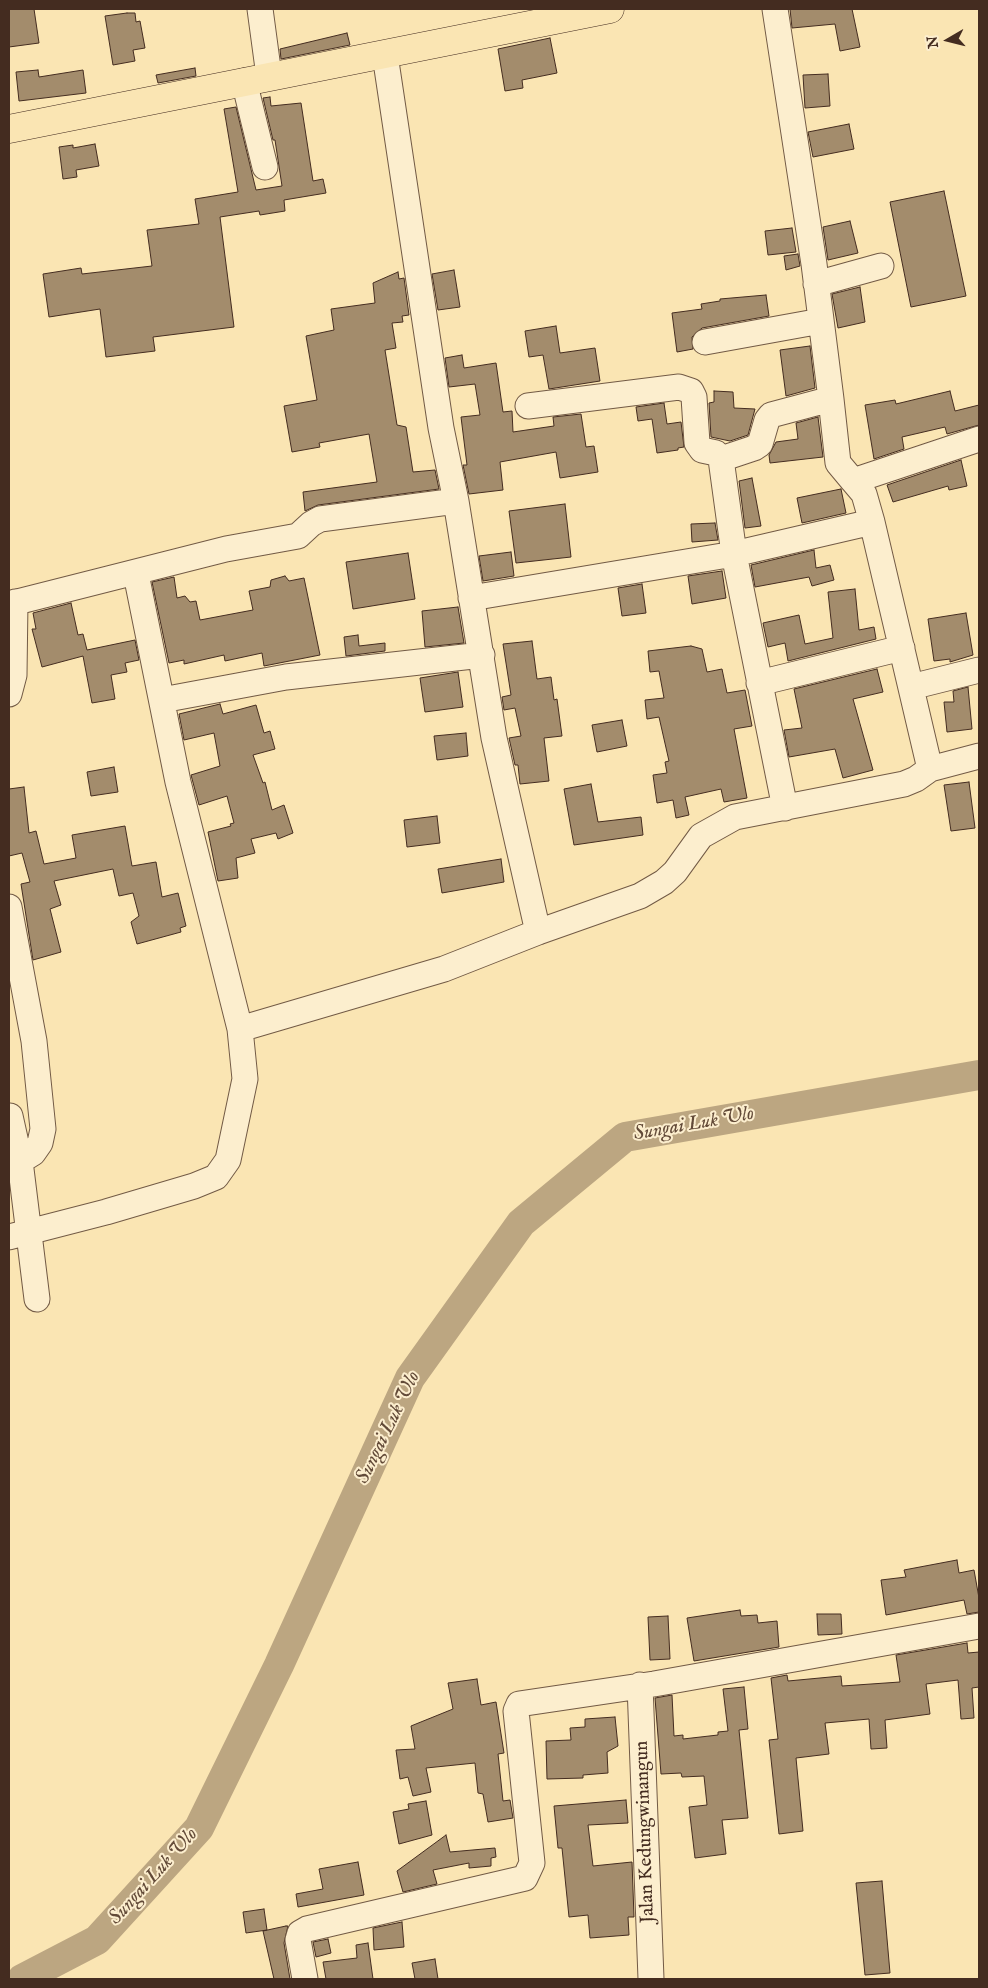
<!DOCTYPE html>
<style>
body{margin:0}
#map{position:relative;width:988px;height:1988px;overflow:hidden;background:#fae5b3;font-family:"IM FELL English",serif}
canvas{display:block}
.frame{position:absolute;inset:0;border:10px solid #442c20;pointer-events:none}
.north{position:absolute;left:923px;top:15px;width:50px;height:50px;-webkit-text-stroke:4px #fceece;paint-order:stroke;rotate:262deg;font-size:14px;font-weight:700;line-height:20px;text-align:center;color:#442c20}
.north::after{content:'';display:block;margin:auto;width:18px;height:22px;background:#442c20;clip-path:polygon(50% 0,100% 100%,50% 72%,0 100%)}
</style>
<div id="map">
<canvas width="988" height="1988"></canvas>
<div class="frame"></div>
<div class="north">N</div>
</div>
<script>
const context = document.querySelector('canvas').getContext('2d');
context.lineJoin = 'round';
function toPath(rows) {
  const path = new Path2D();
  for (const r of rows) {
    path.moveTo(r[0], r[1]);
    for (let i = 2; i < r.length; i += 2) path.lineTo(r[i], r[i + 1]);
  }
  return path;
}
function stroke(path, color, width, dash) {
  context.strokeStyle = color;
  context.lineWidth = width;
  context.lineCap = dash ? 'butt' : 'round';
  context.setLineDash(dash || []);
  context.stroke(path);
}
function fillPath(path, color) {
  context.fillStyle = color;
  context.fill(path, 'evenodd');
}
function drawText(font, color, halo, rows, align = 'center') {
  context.font = font + ' "IM FELL English",serif';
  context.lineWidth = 4;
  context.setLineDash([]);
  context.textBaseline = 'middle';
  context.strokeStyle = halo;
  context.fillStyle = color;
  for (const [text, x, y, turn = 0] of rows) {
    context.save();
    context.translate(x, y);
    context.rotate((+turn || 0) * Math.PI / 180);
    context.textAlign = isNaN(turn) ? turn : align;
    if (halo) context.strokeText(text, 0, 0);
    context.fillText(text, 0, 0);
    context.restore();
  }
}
stroke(toPath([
 [22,1979,97,1940,199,1828,279,1665,410,1378,521,1223,625,1137,979,1075]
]), '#bca681', 30);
const building = toPath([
 [9,9,34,9,39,43,9,47,9,9],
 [790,9,852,9,860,47,840,51,835,24,792,28,790,9],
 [127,13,135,13,136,22,140,21,145,48,133,50,135,61,113,65,105,16,127,13],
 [347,33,350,45,281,59,280,49,347,33],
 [550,38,557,73,522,80,523,88,505,91,498,49,550,38],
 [195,68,196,76,158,83,156,75,195,68],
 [38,70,39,77,83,70,86,93,19,101,16,72,38,70],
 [828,74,830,106,805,108,803,75,828,74],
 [270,97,271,106,301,103,313,181,323,179,326,193,284,200,285,211,260,215,259,211,220,217,234,327,153,337,155,351,106,357,100,309,49,317,43,274,81,268,82,274,152,266,147,230,199,224,195,199,238,192,224,109,236,107,256,190,282,186,275,140,273,140,263,98,270,97],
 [849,124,854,149,813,157,808,132,849,124],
 [95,144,99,166,76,170,77,177,63,179,59,147,73,145,73,148,95,144],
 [944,191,966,296,911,307,890,202,944,191],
 [850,221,858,253,828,260,823,227,850,221],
 [792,228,796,252,768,255,765,231,792,228],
 [798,254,800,266,786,270,784,256,798,254],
 [454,270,460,307,438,310,432,274,454,270],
 [398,272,399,279,404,278,409,315,402,316,403,322,392,323,396,348,385,350,397,425,406,427,413,472,435,470,439,489,318,505,305,511,303,492,377,482,369,434,319,443,320,447,292,452,284,406,317,400,306,336,334,330,331,309,375,303,373,283,398,272],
 [860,287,865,322,838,328,832,294,860,287],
 [766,295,769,316,702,328,692,337,693,349,677,352,672,313,702,309,701,304,720,301,720,299,766,295],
 [556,326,560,353,595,348,600,381,549,389,543,355,529,357,525,331,556,326],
 [810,346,815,388,786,396,780,350,810,346],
 [462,355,464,368,496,363,503,412,512,411,513,432,554,426,553,417,581,414,586,447,594,446,598,472,560,478,556,452,500,462,503,490,469,494,463,465,467,465,461,417,480,415,475,384,449,387,445,358,462,355],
 [714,391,733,392,734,408,755,409,748,435,730,441,711,437,709,403,714,402,714,391],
 [950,391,955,411,979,405,979,425,947,434,945,427,902,437,904,449,874,459,865,405,895,400,896,404,950,391],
 [664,403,667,424,681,422,684,447,678,448,678,450,657,453,652,419,638,421,636,407,664,403],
 [818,417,823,457,770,463,769,455,776,442,798,439,796,423,818,417],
 [961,460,967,486,949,490,948,486,893,502,887,485,961,460],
 [752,478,761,526,745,528,739,481,752,478],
 [841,489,846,513,802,523,797,498,841,489],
 [565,504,571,557,516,563,509,511,565,504],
 [715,523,718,540,692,542,691,524,715,523],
 [814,550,816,568,830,565,834,580,812,586,809,577,755,587,751,565,814,550],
 [511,552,514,576,483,581,479,556,511,552],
 [408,553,415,599,353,609,346,562,408,553],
 [722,571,726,598,692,604,688,576,722,571],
 [285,576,289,581,304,578,320,655,264,666,262,653,225,661,224,655,184,664,184,660,169,663,152,582,174,577,177,598,185,596,190,602,196,601,200,620,253,610,249,591,270,587,271,580,285,576],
 [642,584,646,613,622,616,618,588,642,584],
 [855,589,859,630,874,627,876,639,788,661,785,643,768,647,763,623,799,615,805,644,833,638,828,592,855,589],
 [71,603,78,635,83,634,87,650,135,640,139,660,125,663,127,672,111,675,115,699,92,703,83,656,42,667,32,629,36,629,33,613,71,603],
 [458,607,464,643,425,647,422,611,458,607],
 [966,613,973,655,950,662,950,659,934,661,928,619,966,613],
 [358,635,359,646,385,643,385,651,346,656,344,637,358,635],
 [532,641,537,679,551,677,554,700,557,699,562,736,544,738,549,781,520,784,518,765,515,765,509,738,521,736,515,708,504,710,502,697,511,695,503,644,532,641],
 [691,646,702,649,707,672,722,669,727,693,745,690,752,726,734,729,747,798,724,802,721,789,685,797,689,815,676,818,673,800,657,803,653,775,667,773,665,762,669,761,659,717,647,719,645,700,664,698,659,671,650,672,648,651,691,646],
 [877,669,883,692,853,699,873,770,843,778,835,749,789,757,784,730,802,728,794,689,877,669],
 [458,672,463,707,425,712,420,678,458,672],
 [968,687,972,729,947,732,944,702,954,702,953,691,968,687],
 [220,704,223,714,256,705,264,733,270,731,275,749,253,755,263,783,265,782,272,810,284,805,293,833,278,839,276,833,251,839,255,853,236,858,238,878,218,881,208,832,231,826,230,824,234,823,227,796,199,805,191,775,220,766,214,733,184,740,179,714,220,704],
 [622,720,627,746,597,752,592,725,622,720],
 [466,733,468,756,437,760,434,736,466,733],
 [114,767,118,792,91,796,87,772,114,767],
 [969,782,975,828,951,831,944,785,969,782],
 [591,784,598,822,641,817,643,835,574,845,564,789,591,784],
 [24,787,29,833,36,831,44,864,76,858,72,835,125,826,132,866,156,862,162,897,178,893,186,926,180,928,181,932,137,944,131,922,139,916,133,893,119,896,113,869,54,881,61,905,50,909,61,952,33,960,21,884,30,882,22,853,9,856,9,789,24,787],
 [437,816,440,843,407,847,404,820,437,816],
 [501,859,504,882,442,893,438,869,501,859],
 [957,1560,959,1573,974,1570,979,1598,979,1612,967,1614,964,1600,886,1615,881,1580,906,1577,904,1570,957,1560],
 [740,1610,741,1616,757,1615,758,1623,777,1621,779,1647,694,1661,687,1618,740,1610],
 [817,1614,841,1614,842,1634,818,1635,817,1614],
 [668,1616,670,1659,650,1660,648,1617,668,1616],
 [967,1643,968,1653,979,1652,979,1687,972,1688,974,1718,961,1719,958,1680,926,1684,930,1714,885,1720,887,1748,871,1749,869,1719,825,1723,829,1754,796,1758,803,1831,779,1834,769,1740,778,1739,771,1678,787,1675,788,1681,841,1676,842,1686,900,1682,896,1655,967,1643],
 [477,1679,481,1705,496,1702,504,1753,498,1754,503,1801,510,1800,513,1818,488,1822,483,1794,478,1793,475,1763,426,1768,431,1792,413,1796,408,1777,400,1779,396,1750,415,1749,411,1726,453,1709,448,1683,477,1679],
 [744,1687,748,1729,739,1730,748,1818,722,1820,726,1854,695,1858,689,1807,707,1805,704,1776,682,1777,681,1773,661,1774,655,1698,672,1695,674,1736,683,1735,683,1739,718,1735,718,1732,728,1731,723,1689,744,1687],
 [615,1717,618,1746,607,1752,608,1773,583,1775,583,1778,547,1779,546,1741,571,1740,570,1728,585,1727,585,1719,615,1717],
 [626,1800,628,1823,588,1825,593,1866,632,1862,634,1917,628,1917,629,1935,590,1938,588,1915,569,1917,562,1848,558,1848,554,1806,626,1800],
 [426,1801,432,1835,399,1844,393,1812,409,1809,408,1804,426,1801],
 [446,1835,450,1852,495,1848,496,1857,491,1858,491,1866,469,1868,469,1863,433,1870,437,1884,403,1892,397,1871,446,1835],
 [358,1862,364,1895,298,1907,296,1894,323,1889,319,1869,358,1862],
 [882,1881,890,1973,865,1975,856,1883,882,1881],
 [264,1909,267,1930,246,1933,243,1912,264,1909],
 [402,1922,404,1947,374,1950,373,1928,402,1922],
 [286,1926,288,1926,284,1943,290,1979,274,1979,263,1931,286,1926],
 [328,1939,331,1953,316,1957,313,1942,328,1939],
 [368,1943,373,1979,326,1979,323,1962,357,1958,356,1945,368,1943],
 [435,1959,438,1979,415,1979,412,1963,435,1959]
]);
fillPath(building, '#a38c6c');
stroke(building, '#442c20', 1);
const minor = toPath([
 [260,9,269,76],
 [775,9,814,264,831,399],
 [385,55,441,428,456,501,494,738,538,932],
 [244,81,265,167],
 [816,284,881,266],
 [705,342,821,321],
 [528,406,679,387,691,391,694,397,697,443,702,450,716,453,721,459,734,554,785,808],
 [721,459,754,448,760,444,767,420,771,415,831,399,838,463,853,481],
 [136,574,178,782,240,1029],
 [471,598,734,554,872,522],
 [9,604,226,549,298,536,311,524,320,519,456,501],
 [759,683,902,648],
 [911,687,979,670],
 [9,694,14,675,15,602],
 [162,700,286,677,482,655],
 [930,769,872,522,864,494,853,481,979,439],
 [9,907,34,1041,43,1129,40,1143,33,1153,20,1161],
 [10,1116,20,1161,37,1299],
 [9,1237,106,1212,194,1186,216,1177,228,1160,245,1079,240,1029,444,969,538,932,640,896,664,882,675,872,701,836,735,817,904,784,916,779,930,769,979,756],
 [640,1685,651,1979],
 [305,1979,298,1940,300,1933,307,1929,525,1878,532,1863,516,1711,519,1704,654,1684,979,1626]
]);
const major = toPath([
 [9,129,610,9]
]);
stroke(minor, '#725a45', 27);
stroke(major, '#442c20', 29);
stroke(minor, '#fceece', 25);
stroke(major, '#fae5b3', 28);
drawText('19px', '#442c20', '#fceece', [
 ["Jalan Kedungwinangun",646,1832,-92]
]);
drawText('italic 20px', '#624a38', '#fceece', [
 ["Sungai Luk Ulo",694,1125,-10],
 ["Sungai Luk Ulo",389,1428,-64],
 ["Sungai Luk Ulo",154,1877,-48]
]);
</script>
